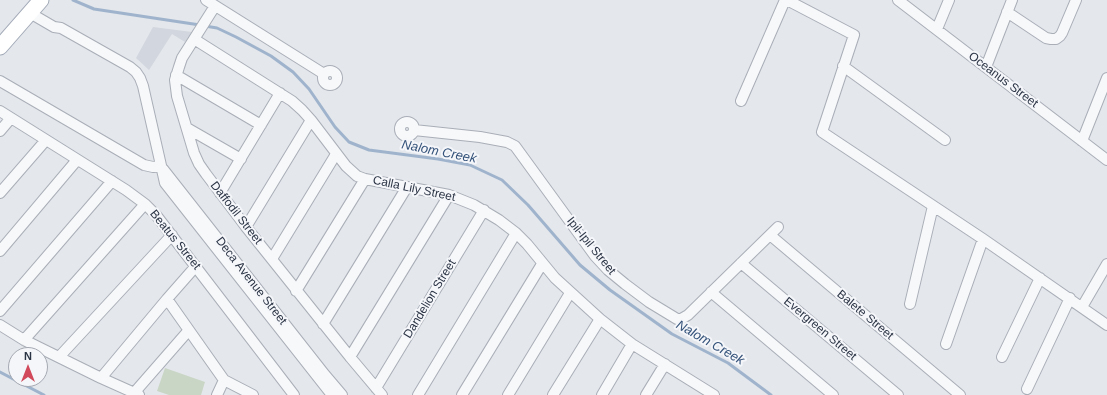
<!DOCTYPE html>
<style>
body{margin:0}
#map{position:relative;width:1107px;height:395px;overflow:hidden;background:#e4e7ec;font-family:Helvetica,sans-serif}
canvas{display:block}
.north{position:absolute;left:8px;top:347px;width:40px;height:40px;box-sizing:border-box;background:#f4f6f9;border:1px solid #a4a8b1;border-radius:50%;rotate:0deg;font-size:11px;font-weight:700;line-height:16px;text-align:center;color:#2b3445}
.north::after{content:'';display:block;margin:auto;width:14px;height:18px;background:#d1495b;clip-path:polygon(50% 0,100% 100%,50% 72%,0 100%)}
</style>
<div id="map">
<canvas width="1107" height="395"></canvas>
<div class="north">N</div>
</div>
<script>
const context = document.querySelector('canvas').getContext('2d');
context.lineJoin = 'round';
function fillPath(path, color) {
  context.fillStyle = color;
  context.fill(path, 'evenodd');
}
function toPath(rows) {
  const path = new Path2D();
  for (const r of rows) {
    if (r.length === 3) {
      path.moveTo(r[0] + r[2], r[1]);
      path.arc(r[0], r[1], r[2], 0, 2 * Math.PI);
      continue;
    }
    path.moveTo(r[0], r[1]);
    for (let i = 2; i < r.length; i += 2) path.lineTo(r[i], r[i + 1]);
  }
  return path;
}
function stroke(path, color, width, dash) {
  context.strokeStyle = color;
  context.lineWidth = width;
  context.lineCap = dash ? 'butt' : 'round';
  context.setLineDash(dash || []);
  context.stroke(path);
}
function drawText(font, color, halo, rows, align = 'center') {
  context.font = font + ' Helvetica,sans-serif';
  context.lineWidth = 4;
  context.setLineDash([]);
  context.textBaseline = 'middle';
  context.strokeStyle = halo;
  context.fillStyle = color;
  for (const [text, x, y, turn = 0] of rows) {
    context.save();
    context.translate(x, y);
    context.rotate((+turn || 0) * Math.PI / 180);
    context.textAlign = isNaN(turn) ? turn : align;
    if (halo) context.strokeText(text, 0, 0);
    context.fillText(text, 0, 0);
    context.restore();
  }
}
fillPath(toPath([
 [153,27,192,32,185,42,172,34,149,70,136,58]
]), '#d2d6de');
fillPath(toPath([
 [165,368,205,382,201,395,169,395,157,391]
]), '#c9d6c5');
stroke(toPath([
 [73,0,94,9,200,25],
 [205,26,217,28,236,37,271,56,293,72,309,89,335,127,349,142,369,150,438,159,470,165,502,180,528,205,580,265,610,290,672,334,728,363,771,395],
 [0,372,44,395]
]), '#9fb4cc', 3);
const street = toPath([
 [206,0,324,74],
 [787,0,854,35,822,132,983,239,1107,325],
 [898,0,1107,160],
 [215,6,182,58,179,67,175,80,177,96,194,153,199,164,206,174,246,227,350,357,382,395],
 [1007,12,1046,38,1051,39,1056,39,1060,36,1062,33,1076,0],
 [30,13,54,27,61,28,130,67,136,72,140,78,143,86,165,183,332,395],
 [937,29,949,0],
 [194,39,292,101,302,110,311,120,346,166,357,176,365,179,449,195,474,205,499,220,516,233,527,244,555,278,600,319,632,344,714,395],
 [843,66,945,140],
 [986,67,1012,0],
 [330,78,7],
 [176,75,261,125],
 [0,81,144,165,153,167,161,166],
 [741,101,785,0],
 [0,111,126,190,145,204,156,215,294,395],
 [407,129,7],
 [187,128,241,159],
 [414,130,480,137,507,142,515,146,595,256,608,270,625,284,649,302,677,319,681,319,688,315,778,227],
 [0,131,11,118],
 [1082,141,1107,78],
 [163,169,325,375,342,395],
 [0,193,46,140],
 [220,193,280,93],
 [246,227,311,120],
 [770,235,960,395],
 [0,251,77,160],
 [272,259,336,154],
 [741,263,898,395],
 [296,291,365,179],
 [711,292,833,395],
 [167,299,224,380,253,395],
 [910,304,933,206],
 [1082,307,1107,264],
 [0,311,112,181],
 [323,324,407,187],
 [0,325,24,340,101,378,139,395],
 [24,340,145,204],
 [946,344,983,239],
 [59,357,172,235],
 [350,357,449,195],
 [1002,357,1040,278],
 [101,378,167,299,196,266],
 [376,388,484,210],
 [1027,389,1070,298],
 [134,393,189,330],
 [217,395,224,380],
 [418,395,516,233],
 [462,395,542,264],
 [508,395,570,293],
 [553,395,600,319],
 [602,395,632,344],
 [646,395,665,364]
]);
const primary = toPath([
 [0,47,41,0]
]);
stroke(street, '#a9aeb7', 12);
stroke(primary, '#a3abb8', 17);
stroke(street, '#f7f8fa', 10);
stroke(primary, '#fff', 15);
drawText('12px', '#2b3445', '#f4f6f9', [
 ["Oceanus Street",1003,80,37],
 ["Calla Lily Street",414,189,12],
 ["Daffodil Street",236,213,52],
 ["Beatus Street",175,240,51],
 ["Ipil-Ipil Street",591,246,51],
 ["Deca Avenue Street",251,281,52],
 ["Dandelion Street",430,299,-59],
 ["Balete Street",865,315,40],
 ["Evergreen Street",820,329,40]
]);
drawText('italic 13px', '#34527a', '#f4f6f9', [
 ["Nalom Creek",439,152,11],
 ["Nalom Creek",710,343,30]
]);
</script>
